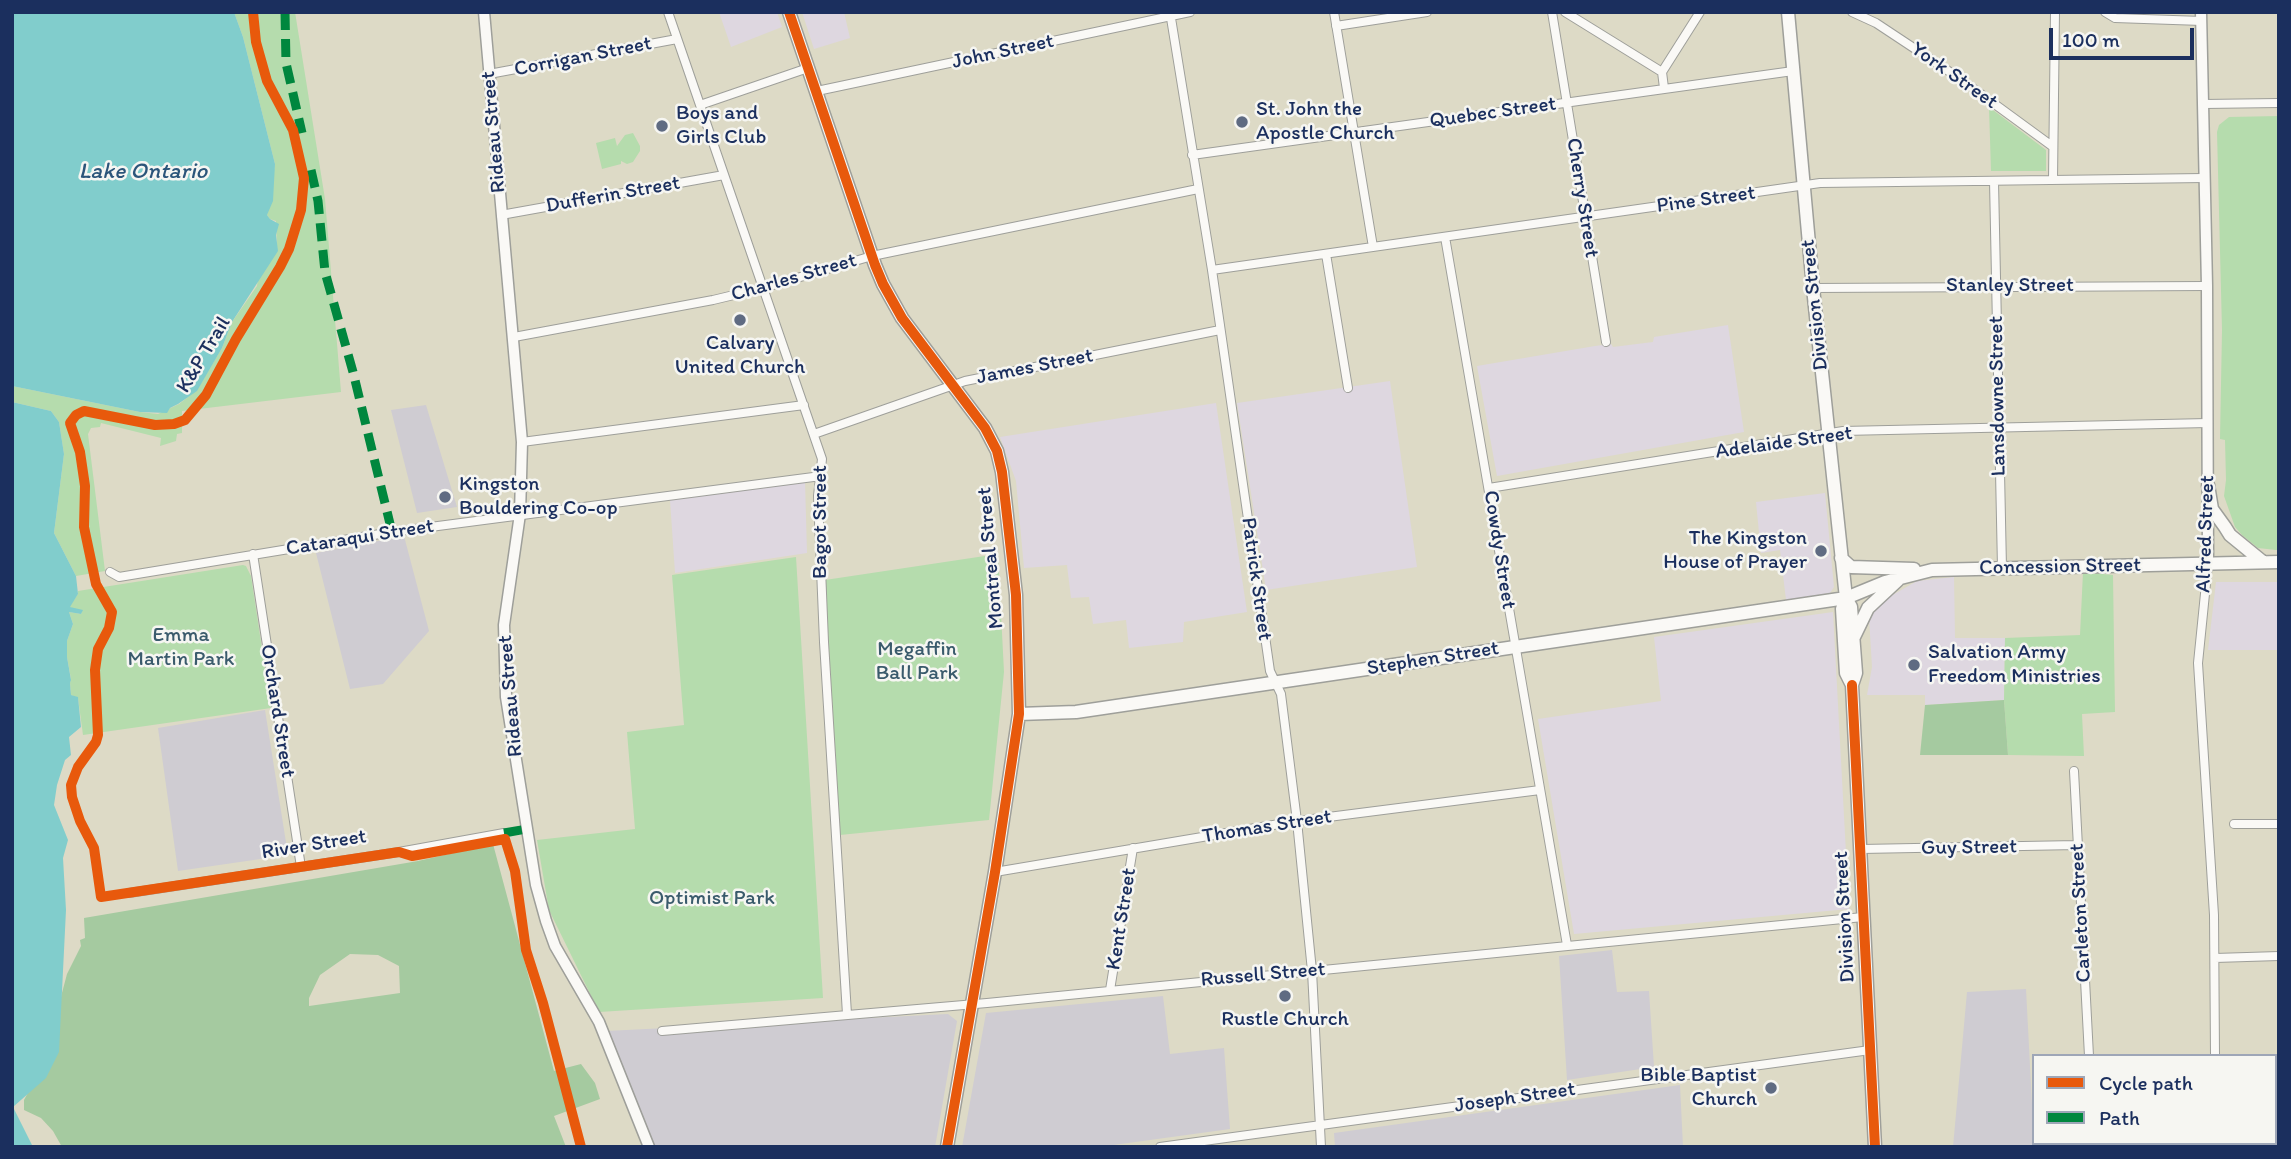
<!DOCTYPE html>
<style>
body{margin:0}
#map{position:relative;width:2291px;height:1159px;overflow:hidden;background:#dddac6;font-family:Itim,sans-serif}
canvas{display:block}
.frame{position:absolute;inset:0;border:14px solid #1b2f5e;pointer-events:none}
.legend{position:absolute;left:2032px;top:1054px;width:245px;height:91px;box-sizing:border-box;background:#f6f6f2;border:2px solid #9ea6b7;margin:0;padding:9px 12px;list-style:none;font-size:21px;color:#1b2f5e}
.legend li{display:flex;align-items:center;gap:14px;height:35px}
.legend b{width:35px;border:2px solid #9ea6b7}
.scale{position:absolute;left:2049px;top:28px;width:145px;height:32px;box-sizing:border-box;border:4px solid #1b2f5e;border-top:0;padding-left:9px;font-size:21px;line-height:24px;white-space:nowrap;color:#1b2f5e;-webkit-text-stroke:5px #f6f6f2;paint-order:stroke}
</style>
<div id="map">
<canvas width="2291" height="1159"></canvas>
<div class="frame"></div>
<ul class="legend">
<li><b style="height:9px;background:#e8590c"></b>Cycle path</li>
<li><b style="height:9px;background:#00873e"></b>Path</li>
</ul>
<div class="scale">100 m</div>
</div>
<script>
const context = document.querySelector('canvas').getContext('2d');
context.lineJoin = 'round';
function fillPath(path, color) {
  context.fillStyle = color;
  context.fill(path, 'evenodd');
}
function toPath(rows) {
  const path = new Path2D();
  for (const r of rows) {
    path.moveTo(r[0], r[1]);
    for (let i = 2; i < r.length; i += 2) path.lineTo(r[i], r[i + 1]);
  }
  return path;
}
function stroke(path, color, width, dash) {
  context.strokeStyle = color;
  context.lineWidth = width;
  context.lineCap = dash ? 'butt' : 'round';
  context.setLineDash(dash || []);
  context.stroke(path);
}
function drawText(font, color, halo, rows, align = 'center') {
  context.font = font + ' Itim,sans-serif';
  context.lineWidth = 5;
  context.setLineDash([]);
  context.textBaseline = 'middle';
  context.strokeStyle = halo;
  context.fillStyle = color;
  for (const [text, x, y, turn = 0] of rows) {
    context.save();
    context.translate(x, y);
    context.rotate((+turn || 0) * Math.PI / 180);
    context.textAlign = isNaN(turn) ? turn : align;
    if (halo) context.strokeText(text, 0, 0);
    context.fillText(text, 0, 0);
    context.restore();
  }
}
fillPath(toPath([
 [719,12,777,12,782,27,731,47],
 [802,12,844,12,850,38,814,49],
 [1728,325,1744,432,1497,476,1477,366,1595,346,1611,344,1613,347,1653,342,1654,337],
 [1390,381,1417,567,1266,590,1237,403],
 [1216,403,1247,612,1184,622,1183,642,1129,648,1126,620,1093,624,1089,597,1071,598,1067,565,1024,568,1016,481,1000,437],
 [805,481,807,553,675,573,670,500],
 [1825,493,1834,587,1830,593,1786,600,1780,550,1761,553,1756,502],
 [1954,577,1955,638,2005,638,2004,700,1925,705,1925,695,1867,695,1872,667,1869,617,1889,597,1917,581],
 [2216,582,2278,582,2279,650,2208,650],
 [1833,612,1849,909,1574,934,1538,719,1661,701,1654,637]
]), '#ded7e0');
fillPath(toPath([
 [426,405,457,507,417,513,391,410],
 [404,536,429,631,383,684,350,689,316,553],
 [265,710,288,855,178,871,158,728],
 [1612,950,1617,992,1649,991,1654,1067,1567,1080,1559,956],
 [2026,989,2034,1143,2036,1143,2036,1147,1953,1147,1967,992],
 [1163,996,1170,1054,1224,1048,1230,1129,1099,1147,962,1147,986,1013],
 [948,1014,957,1021,935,1147,652,1147,606,1031],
 [1680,1085,1683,1147,1335,1147,1334,1133]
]), '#cfccd2');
fillPath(toPath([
 [234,12,295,12,325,199,341,392,182,411,182,433,177,434,176,441,160,446,161,438,101,423,100,427,91,428,88,434,105,571,76,576,54,533,64,454,59,422,51,411,12,402,12,386,140,412,158,414,179,404,197,390,222,348,232,322,257,286,258,279,277,247,276,221,270,219,267,215,275,164,243,37],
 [1989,107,2046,150,2046,171,1991,171],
 [2279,116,2279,550,2276,550,2258,548,2242,535,2235,527,2224,496,2226,480,2225,440,2220,439,2222,330,2217,132,2219,125,2229,117],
 [633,133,640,146,640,151,633,162,627,164,621,161,621,164,602,169,596,143,615,138,617,146,625,135],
 [998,554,1004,672,989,820,840,835,825,580],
 [796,557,823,998,599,1012,549,910,537,840,635,829,627,732,684,725,672,575],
 [243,565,246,566,251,576,271,708,83,735,78,698,71,695,70,683,71,679,67,657,67,641,73,624,69,612,81,614,82,611,69,607,78,594,78,591],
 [2083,572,2113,575,2115,712,2082,714,2084,756,2008,755,2004,700,2005,638,2080,635]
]), '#b5dcad');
fillPath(toPath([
 [2004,700,2008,755,1920,755,1925,705],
 [493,844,554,1071,581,1064,595,1083,600,1099,554,1116,566,1147,62,1147,53,1131,41,1118,24,1110,24,1100,55,1043,58,1008,67,974,81,946,80,940,85,938,84,918,418,861],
 [350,954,378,955,399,966,400,993,309,1006,309,998,320,975]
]), '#a5caa0');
fillPath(toPath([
 [12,12,234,12,243,37,275,164,273,201,267,215,270,219,279,224,276,235,278,251,232,322,222,348,197,391,178,404,170,408,167,413,140,412,12,386],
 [12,402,51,411,59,422,64,454,54,533,76,576,78,594,70,607,83,610,81,614,69,612,73,624,67,641,67,657,71,680,70,683,71,695,78,697,81,727,69,737,71,755,65,760,57,785,54,805,68,840,63,858,66,910,59,1052,46,1078,13,1107,33,1147,12,1147]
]), '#81cdcc');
const minor = toPath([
 [668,12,822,459,818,496,824,642,847,1014],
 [1170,12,1212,270,1270,671,1281,694,1297,821,1312,971,1321,1147],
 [1334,12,1373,247],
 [1552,12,1606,342],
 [1565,12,1662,72,1664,88],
 [1852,12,1876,23,1959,78,2052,146],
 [2105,12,2115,18,2202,21],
 [1336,26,1427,12],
 [1662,72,1700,12],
 [489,74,677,39],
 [817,91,1190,12],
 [2204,104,2279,103],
 [700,105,808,68],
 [1192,155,1793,71],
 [2053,180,2055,12],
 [1994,181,2002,568],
 [501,215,724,175],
 [1445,237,1567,945],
 [1326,254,1348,388],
 [1212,270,1820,183,2204,178],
 [1813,288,2207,286],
 [514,337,713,300,763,288,872,256,1198,189],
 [814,434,965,381,1220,330],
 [522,442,804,405],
 [1489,488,1843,431,2208,423],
 [253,554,301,867],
 [2208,564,2198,663,2214,915,2215,1056],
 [110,572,119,577,392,532,821,476],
 [2074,771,2089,1056],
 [2234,824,2279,824],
 [1861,849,2077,845],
 [995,872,1297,821,1540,790],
 [129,893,399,852,504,833],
 [2215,958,2279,956],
 [1110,990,1133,848],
 [662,1031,987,1003,1863,917],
 [2275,1087,2279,1087],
 [2097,1143,2100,1147],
 [1160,1147,1870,1050],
 [2168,1147,2171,1143]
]);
const tertiary = toPath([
 [484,12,522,442,520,514,504,625,506,697,536,885,546,921,555,946,599,1022,649,1147],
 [2201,12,2207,286,2208,564]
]);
const secondary = toPath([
 [789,12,875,265,883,284,902,318,985,428,997,451,1002,472,1016,595,1019,714,995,872,947,1147],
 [1788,12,1813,288,1846,598,1851,607,1856,673,1852,685,1875,1147],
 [2208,485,2212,509,2225,527,2230,535,2263,562],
 [1841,558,1851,567,1914,569],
 [1846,598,1842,609,1846,673,1852,685],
 [1854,637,1868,608,1898,580],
 [1019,714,1076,712,1846,598,1885,582,1932,570,2279,562]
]);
stroke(minor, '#9e9f9a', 10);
stroke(tertiary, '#9e9f9a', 13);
stroke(secondary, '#9e9f9a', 15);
stroke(minor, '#faf9f6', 8);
stroke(tertiary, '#faf9f6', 10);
stroke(secondary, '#faf9f6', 12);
stroke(toPath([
 [285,12,286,63,302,133],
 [311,170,318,201,325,272,353,372,392,532],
 [504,833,527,829]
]), '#00873e', 9, [18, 9]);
stroke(toPath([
 [253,12,256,42,267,81,293,130,304,178,301,210,289,249,280,267,236,339,206,395,185,420,174,424,155,425,84,411,76,415,70,423,80,452,85,486,84,527,96,584,112,612,109,628,98,649,95,670,98,735,96,742,78,767,71,785,72,797,80,821,94,848,101,897,399,852,412,856,505,839,515,871,526,950,543,1003,581,1147],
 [789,12,875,265,883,284,902,318,985,428,997,451,1002,472,1016,595,1019,714,995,872,947,1147],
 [1852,685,1875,1147]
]), '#e8590c', 10);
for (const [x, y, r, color] of [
 [1242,122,7,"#5f6b82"],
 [662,126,7,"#5f6b82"],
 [740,320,7,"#5f6b82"],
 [445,497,7,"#5f6b82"],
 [1821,551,7,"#5f6b82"],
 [1914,665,7,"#5f6b82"],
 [1285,996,7,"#5f6b82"],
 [1771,1088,7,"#5f6b82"]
]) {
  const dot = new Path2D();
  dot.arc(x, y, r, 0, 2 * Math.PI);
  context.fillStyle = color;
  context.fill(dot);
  stroke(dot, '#f6f6f2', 2.5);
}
drawText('21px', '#1b2f5e', '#f6f6f2', [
 ["John Street",1003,52,-12],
 ["Corrigan Street",583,57,-11],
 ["York Street",1954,76,35],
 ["Quebec Street",1493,113,-8],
 ["Rideau Street",494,132,-95],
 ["Dufferin Street",613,195,-10],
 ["Cherry Street",1582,198,81],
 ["Pine Street",1706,200,-8],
 ["Charles Street",794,278,-16],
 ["Stanley Street",2010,286],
 ["Division Street",1815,305,-96],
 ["K&P Trail",204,355,-59],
 ["James Street",1035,367,-11],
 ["Lansdowne Street",1998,396,-91],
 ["Adelaide Street",1784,443,-8],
 ["Bagot Street",821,522,-90],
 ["Alfred Street",2206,534,-88],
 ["Cataraqui Street",360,538,-9],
 ["Cowdy Street",1499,550,81],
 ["Montreal Street",991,558,-95],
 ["Concession Street",2060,567,-1],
 ["Patrick Street",1256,579,82],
 ["Stephen Street",1433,659,-9],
 ["Rideau Street",511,696,-95],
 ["Orchard Street",277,711,81],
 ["Thomas Street",1267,827,-9],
 ["River Street",314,845,-9],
 ["Guy Street",1969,848,-1],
 ["Carleton Street",2081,913,-93],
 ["Division Street",1845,917,-93],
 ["Kent Street",1122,919,-81],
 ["Russell Street",1263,975,-5],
 ["Joseph Street",1515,1098,-8]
]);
drawText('21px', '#1b2f5e', '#f6f6f2', [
 ["St. John the",1256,110],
 ["Apostle Church",1256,134],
 ["Boys and",676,114],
 ["Girls Club",676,138],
 ["Calvary",740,344,"center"],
 ["United Church",740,368,"center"],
 ["Kingston",459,485],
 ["Bouldering Co-op",459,509],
 ["The Kingston",1807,539,"right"],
 ["House of Prayer",1807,563,"right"],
 ["Salvation Army",1928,653],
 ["Freedom Ministries",1928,677],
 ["Rustle Church",1285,1020,"center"],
 ["Bible Baptist",1757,1076,"right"],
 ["Church",1757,1100,"right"]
], 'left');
drawText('21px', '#3a5b6c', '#f6f6f2', [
 ["Emma",181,636],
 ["Martin Park",181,660],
 ["Megaffin",917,650],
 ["Ball Park",917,674],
 ["Optimist Park",712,899]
]);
drawText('italic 23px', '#2b557a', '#f6f6f2', [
 ["Lake Ontario",143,172]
]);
</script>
